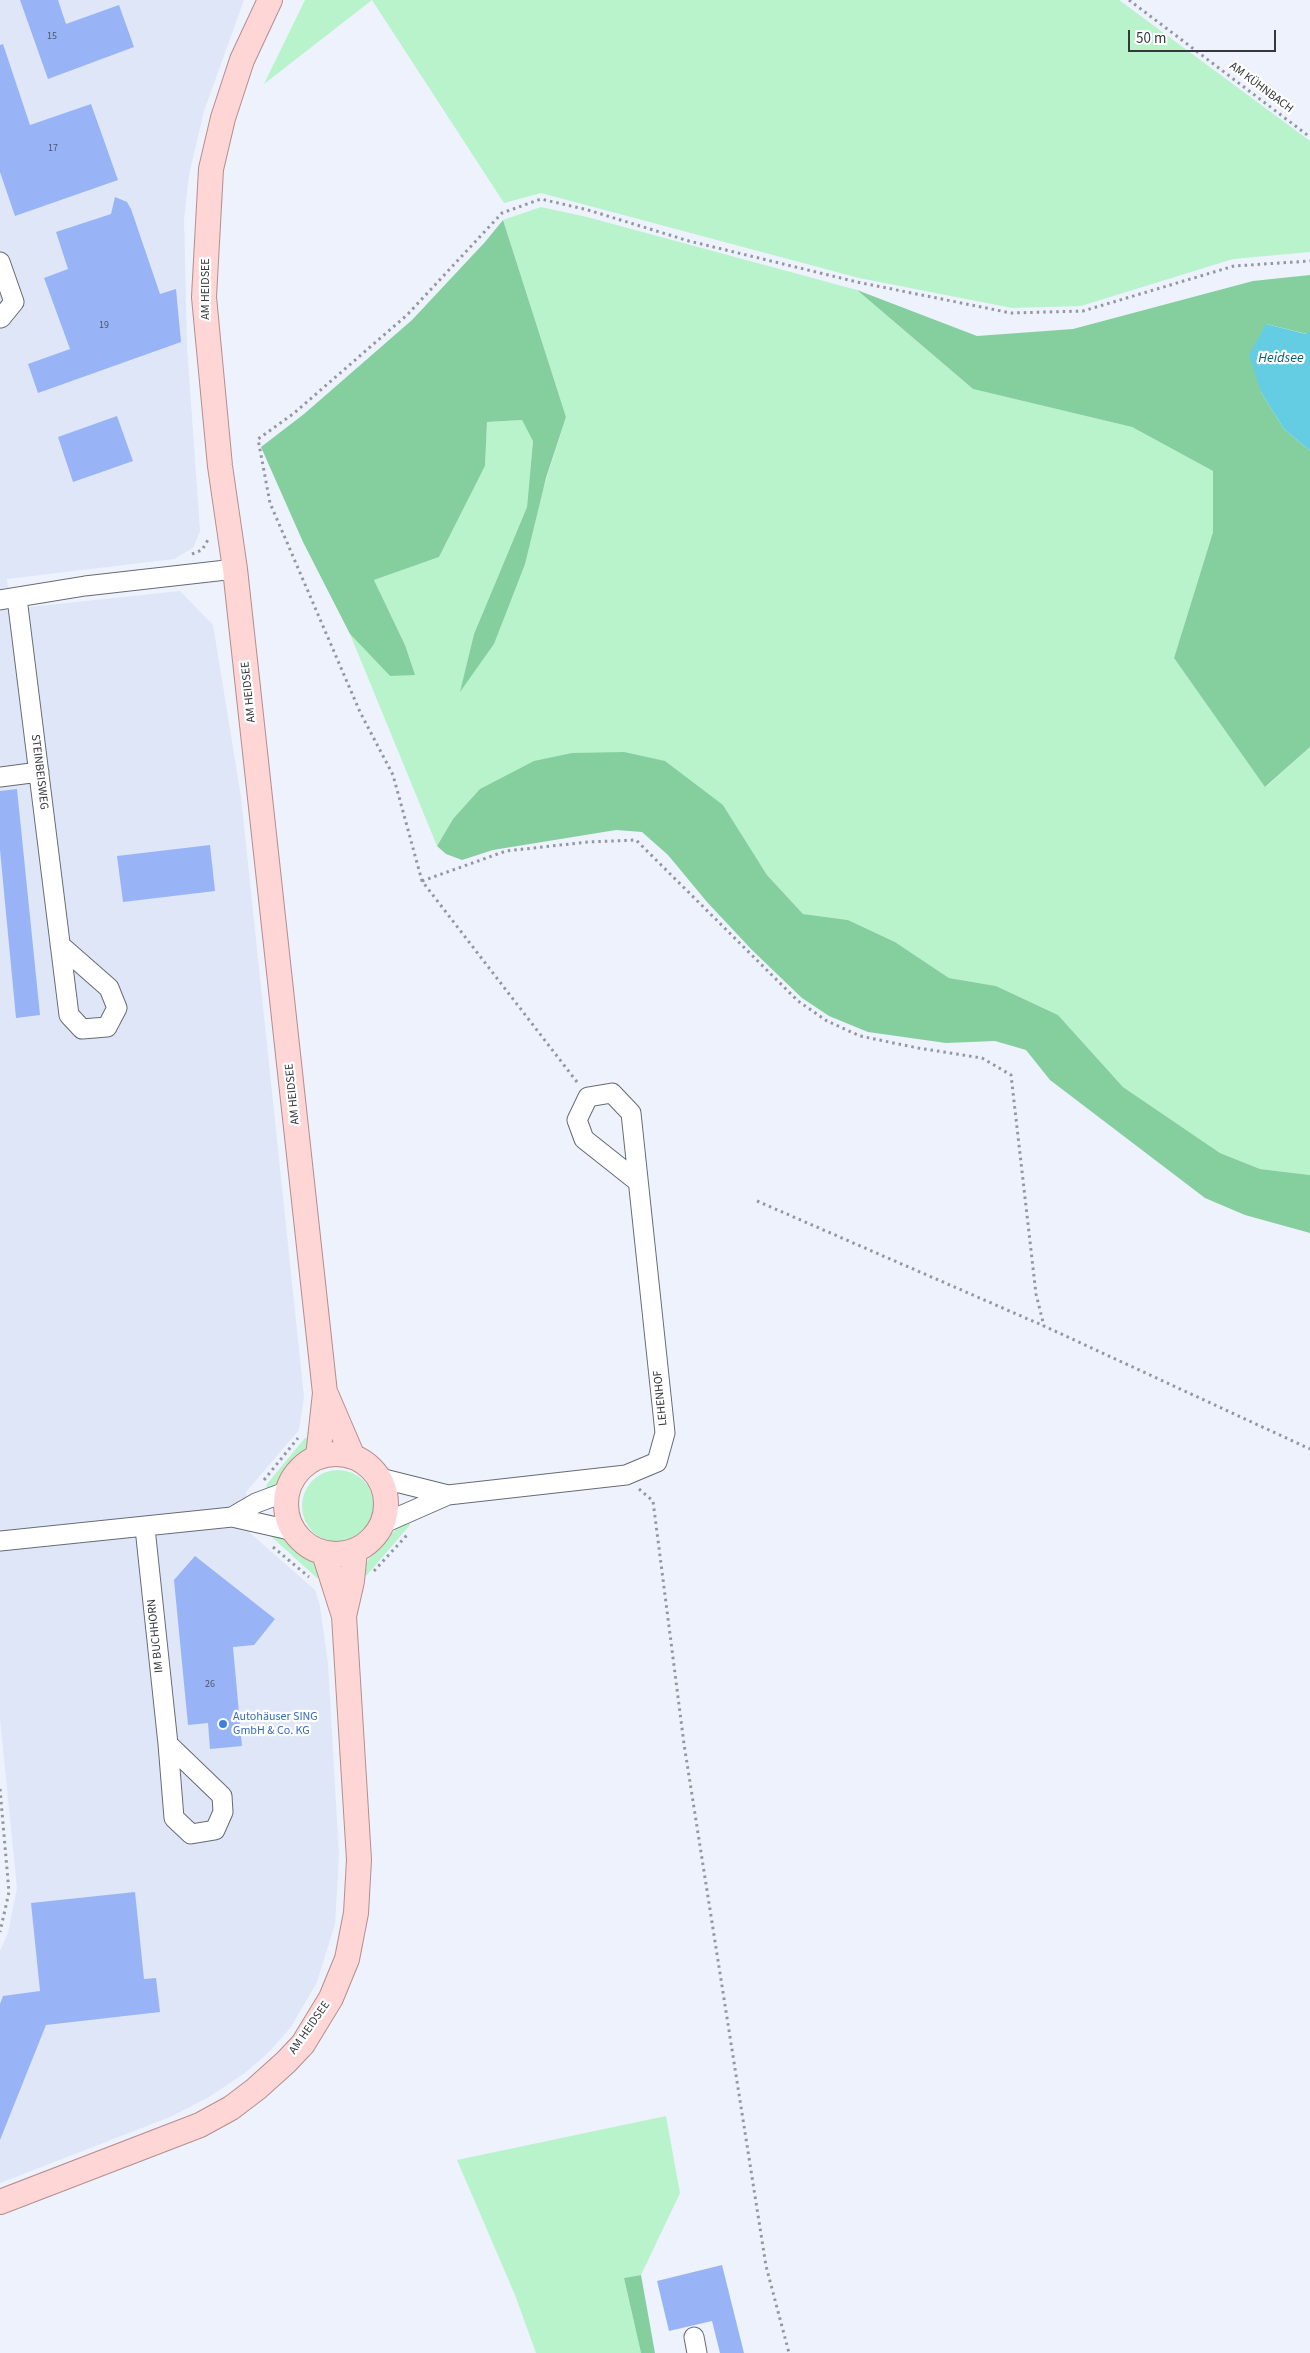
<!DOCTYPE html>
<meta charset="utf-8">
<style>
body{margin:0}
#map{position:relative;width:1310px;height:2353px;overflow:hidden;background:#edf2fd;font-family:"Source Sans 3",sans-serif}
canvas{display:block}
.scale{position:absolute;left:1128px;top:30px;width:148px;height:22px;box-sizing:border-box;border:2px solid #35373b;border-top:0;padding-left:6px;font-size:15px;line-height:18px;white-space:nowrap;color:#35373b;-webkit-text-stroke:4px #fff;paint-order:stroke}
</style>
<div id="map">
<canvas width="1310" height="2353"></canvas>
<div class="scale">50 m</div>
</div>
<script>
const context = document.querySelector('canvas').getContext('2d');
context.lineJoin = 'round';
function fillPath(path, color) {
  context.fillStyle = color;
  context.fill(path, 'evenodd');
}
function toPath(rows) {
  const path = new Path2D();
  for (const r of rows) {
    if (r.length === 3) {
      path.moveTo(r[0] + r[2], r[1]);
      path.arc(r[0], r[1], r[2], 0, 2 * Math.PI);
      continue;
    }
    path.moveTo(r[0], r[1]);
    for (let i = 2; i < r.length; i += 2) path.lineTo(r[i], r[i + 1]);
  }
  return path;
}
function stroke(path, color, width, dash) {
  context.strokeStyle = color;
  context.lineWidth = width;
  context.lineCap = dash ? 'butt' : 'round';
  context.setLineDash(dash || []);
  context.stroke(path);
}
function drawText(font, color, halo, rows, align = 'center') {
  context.font = font + ' "Source Sans 3",sans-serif';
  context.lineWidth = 4.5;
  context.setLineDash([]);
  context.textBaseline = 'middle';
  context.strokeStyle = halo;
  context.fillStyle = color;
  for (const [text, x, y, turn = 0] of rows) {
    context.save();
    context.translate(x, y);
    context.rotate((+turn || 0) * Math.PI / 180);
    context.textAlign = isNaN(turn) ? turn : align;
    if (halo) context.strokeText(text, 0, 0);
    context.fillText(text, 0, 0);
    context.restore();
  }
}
fillPath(toPath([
 [0,0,244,0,204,111,189,175,184,220,187,346,200,531,193,548,174,559,7,579,11,609,180,591,213,625,241,797,304,1397,299,1430,246,1492,250,1533,315,1590,320,1606,328,1664,339,1855,335,1924,317,1982,291,2027,270,2051,245,2073,209,2097,170,2117,0,2183,0,1951,8,1933,17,1888,0,1719]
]), '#dee6f8');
fillPath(toPath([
 [305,0,1119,0,1310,141,1310,252,1233,259,1081,306,1012,308,859,278,541,193,504,203,372,0,264,84],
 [541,207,587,217,857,290,973,389,1132,427,1213,471,1213,532,1174,658,1266,787,1310,747,1310,1175,1260,1169,1220,1153,1123,1087,1058,1015,996,986,949,978,895,942,848,920,803,914,767,875,723,805,453,819,437,846,350,634,390,676,405,645,374,580,439,557,485,466,487,422,522,420,533,440,527,507,474,634,461,690,494,644,566,417,503,220],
 [305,1438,312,1438,305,1456,292,1468,284,1480,265,1493,267,1484],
 [338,1506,36],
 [409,1521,410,1525,367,1575,361,1576,368,1560,376,1552,398,1527],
 [264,1530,291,1541,310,1558,323,1578,317,1578],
 [666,2116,680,2193,641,2275,624,2278,641,2353,536,2353,515,2295,457,2160]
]), '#b8f3cb');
fillPath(toPath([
 [503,220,566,417,546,478,525,564,494,644,460,692,474,634,527,507,533,441,522,420,487,422,485,466,439,557,374,580,405,645,415,675,390,676,350,634,303,542,261,447,304,414,412,320,485,242],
 [1310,275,1310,331,1307,334,1266,324,1261,392,1284,429,1310,451,1310,747,1265,787,1174,658,1213,532,1213,471,1132,427,973,389,857,290,977,336,1073,329,1253,281],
 [624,752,665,761,723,805,767,875,803,914,848,920,895,942,949,978,996,986,1058,1015,1123,1087,1220,1153,1260,1169,1310,1175,1310,1233,1245,1215,1205,1198,1050,1080,1026,1050,995,1041,946,1043,868,1032,829,1016,802,998,752,950,707,902,668,855,642,832,616,830,493,850,462,860,446,854,437,846,453,819,480,789,534,761,572,753],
 [641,2275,655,2353,641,2353,624,2278]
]), '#85cf9f');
fillPath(toPath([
 [1266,324,1306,334,1310,331,1310,451,1284,429,1261,392,1249,355]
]), '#64cce3');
fillPath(toPath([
 [20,0,58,0,66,24,119,5,134,47,48,79],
 [3,44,30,125,91,104,118,180,15,216,0,172,0,45],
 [115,197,127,202,131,209,160,294,176,289,181,342,38,393,28,364,70,349,44,278,68,269,56,232,111,214],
 [117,416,133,461,73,482,58,437],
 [17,789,40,1015,16,1018,0,850,0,791],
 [210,845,215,891,123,902,117,856],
 [195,1556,275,1619,254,1645,233,1647,242,1746,210,1749,208,1723,188,1725,174,1580],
 [135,1892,144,1979,156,1978,160,2012,46,2025,0,2140,0,2004,3,1996,40,1991,31,1903],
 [722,2265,744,2353,720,2353,712,2321,669,2331,657,2281]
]), '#98b4f7');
const minor = toPath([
 [0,262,14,302,1,318],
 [17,598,69,1015,82,1029,107,1027,117,1008,109,988,60,945],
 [0,600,85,586,235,569],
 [0,777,39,772],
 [380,1478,448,1495],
 [232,1517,256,1503,288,1491],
 [382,1524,448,1495,626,1475,657,1462,665,1433,631,1113,612,1093,588,1097,577,1120,584,1139,637,1181],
 [145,1528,168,1744,222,1796,223,1812,215,1830,191,1834,174,1818,168,1744],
 [0,1541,232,1517,294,1531],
 [694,2337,697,2353]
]);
const major = toPath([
 [270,0,242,60,223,118,211,169,204,297,220,466,235,569,325,1393,318,1457],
 [326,1394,353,1457],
 [336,1504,50],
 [324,1553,344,1616],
 [0,2202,200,2125,231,2108,256,2089,286,2062,303,2044,331,1998,347,1959,356,1913,359,1860,344,1616,352,1581,355,1550]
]);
stroke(minor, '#666b74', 21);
stroke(major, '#b68d8d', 26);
stroke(toPath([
 [1129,0,1310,137],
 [192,554,202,550,209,538],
 [422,881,506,851,588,842,636,840,798,1001,827,1021,860,1036,918,1048,982,1058,1011,1075,1036,1294,1044,1326,1310,1449],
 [577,1082,422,881,393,775,360,712,270,503,258,439,293,414,407,315,502,213,541,199,588,210,689,241,857,282,1011,313,1083,311,1234,266,1310,261],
 [757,1201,1044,1326],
 [264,1480,298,1438],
 [639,1489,653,1501,684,1744,766,2266,789,2353],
 [273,1547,309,1577],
 [374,1571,407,1535],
 [0,1789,9,1892,0,1932]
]), '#94979f', 3, [2.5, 4]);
stroke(minor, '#fff', 19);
stroke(major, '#fdd6d5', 24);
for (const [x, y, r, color] of [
 [223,1724,5,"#3f7fe0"]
]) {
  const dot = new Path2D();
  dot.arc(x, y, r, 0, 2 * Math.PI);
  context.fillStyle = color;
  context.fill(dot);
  stroke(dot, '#fff', 2);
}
drawText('10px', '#4e566a', null, [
 ["15",52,37],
 ["17",53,149],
 ["19",104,326],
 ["26",210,1685]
]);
drawText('12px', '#35373b', '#fff', [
 ["AM KÜHNBACH",1261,88,37],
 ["AM HEIDSEE",206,289,-90],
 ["AM HEIDSEE",249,692,-96],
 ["STEINBEISWEG",39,772,83],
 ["AM HEIDSEE",293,1094,-96],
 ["LEHENHOF",661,1398,-96],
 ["IM BUCHHORN",156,1636,-96],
 ["AM HEIDSEE",310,2028,-55]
]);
drawText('12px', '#366cbe', '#fff', [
 ["Autohäuser SING",233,1717],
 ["GmbH & Co. KG",233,1731]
], 'left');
drawText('italic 14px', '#076373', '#fff', [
 ["Heidsee",1281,359]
]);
</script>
